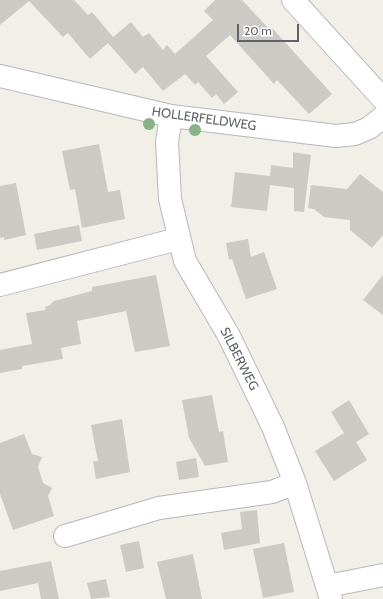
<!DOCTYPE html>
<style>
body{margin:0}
#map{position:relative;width:383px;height:599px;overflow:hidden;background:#f1efe8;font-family:Cabin,sans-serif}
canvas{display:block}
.scale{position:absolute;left:237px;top:24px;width:62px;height:18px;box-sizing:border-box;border:2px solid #5f6368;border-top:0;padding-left:5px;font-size:12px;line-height:14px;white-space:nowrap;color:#5f6368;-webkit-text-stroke:3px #fff;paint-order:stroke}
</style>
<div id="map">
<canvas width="383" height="599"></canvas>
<div class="scale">20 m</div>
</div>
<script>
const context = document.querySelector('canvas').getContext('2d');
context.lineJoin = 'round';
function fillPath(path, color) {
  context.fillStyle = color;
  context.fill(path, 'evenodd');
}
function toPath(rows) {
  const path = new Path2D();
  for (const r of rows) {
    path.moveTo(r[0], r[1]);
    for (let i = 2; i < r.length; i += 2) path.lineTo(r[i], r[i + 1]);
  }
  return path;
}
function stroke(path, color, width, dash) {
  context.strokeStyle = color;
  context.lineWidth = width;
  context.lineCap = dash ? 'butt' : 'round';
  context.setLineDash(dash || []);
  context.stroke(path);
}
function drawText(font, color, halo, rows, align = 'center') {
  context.font = font + ' Cabin,sans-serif';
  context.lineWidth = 4;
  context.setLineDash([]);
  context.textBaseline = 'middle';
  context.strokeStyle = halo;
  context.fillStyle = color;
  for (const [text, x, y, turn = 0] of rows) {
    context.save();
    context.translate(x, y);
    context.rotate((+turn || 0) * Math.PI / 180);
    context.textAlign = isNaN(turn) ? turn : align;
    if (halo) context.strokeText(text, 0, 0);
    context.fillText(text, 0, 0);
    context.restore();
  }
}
fillPath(toPath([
 [0,0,74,0,88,15,92,12,113,37,131,22,143,37,149,33,163,50,167,45,175,54,213,20,204,11,215,0,242,0,271,31,273,29,332,94,309,114,277,80,274,84,230,35,206,56,238,92,224,104,216,94,212,98,198,82,195,85,185,74,163,91,143,67,135,74,108,43,90,59,68,33,63,37,29,1,0,25],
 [99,144,108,192,120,190,125,219,82,228,75,189,70,190,62,151],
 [293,152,311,155,304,212,294,211,294,188,270,185,267,211,231,207,235,172,270,176,271,165,293,168],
 [360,174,383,192,383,235,372,248,350,230,350,220,324,217,314,209,308,208,311,185,347,189],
 [16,183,26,235,4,240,4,237,0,238,0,186],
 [79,225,82,241,37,250,34,234],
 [248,239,251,257,264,252,277,289,246,299,232,259,229,260,226,243],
 [156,275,170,346,135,352,126,311,77,321,81,344,61,348,63,359,22,366,22,369,0,373,0,350,32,344,26,313,46,310,45,307,50,305,54,301,92,291,92,287],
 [383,275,383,315,363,300],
 [212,395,219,432,223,431,228,462,205,466,189,438,182,400],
 [349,400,369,434,356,442,367,460,334,481,315,451,344,433,331,412],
 [122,419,130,472,96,479,93,461,98,461,91,425],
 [24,434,32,454,42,457,38,467,43,483,52,488,48,496,54,516,13,530,0,494,0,443],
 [196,458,199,477,179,480,176,462],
 [257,510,260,543,224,550,221,533,242,529,240,512],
 [139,541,144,568,126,572,120,545],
 [284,543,294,592,263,598,253,549],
 [193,554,202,599,166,599,157,562],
 [51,561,59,599,41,599,38,583,0,591,0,571],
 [106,579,110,597,91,599,87,583]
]), '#cccac5');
const minor = toPath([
 [0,76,171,116,336,136,355,134,369,128,383,117],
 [171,116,167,142,170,199,185,261,229,336,273,427,295,483,331,599],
 [0,285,178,239],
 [65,536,159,508,272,492,295,483],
 [328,586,383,575]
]);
const tertiary = toPath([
 [293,0,383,99]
]);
stroke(minor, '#b5b8bc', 24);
stroke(tertiary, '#b5b8bc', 24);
stroke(minor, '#fff', 22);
stroke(tertiary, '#fff', 22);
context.fillStyle = '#89b387';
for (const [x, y] of [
 [149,124],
 [195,130]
]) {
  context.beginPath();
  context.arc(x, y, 6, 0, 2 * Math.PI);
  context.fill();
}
drawText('13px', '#5f6368', '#fff', [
 ["HOLLERFELDWEG",204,119,8],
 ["SILBERWEG",239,359,63]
]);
</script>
